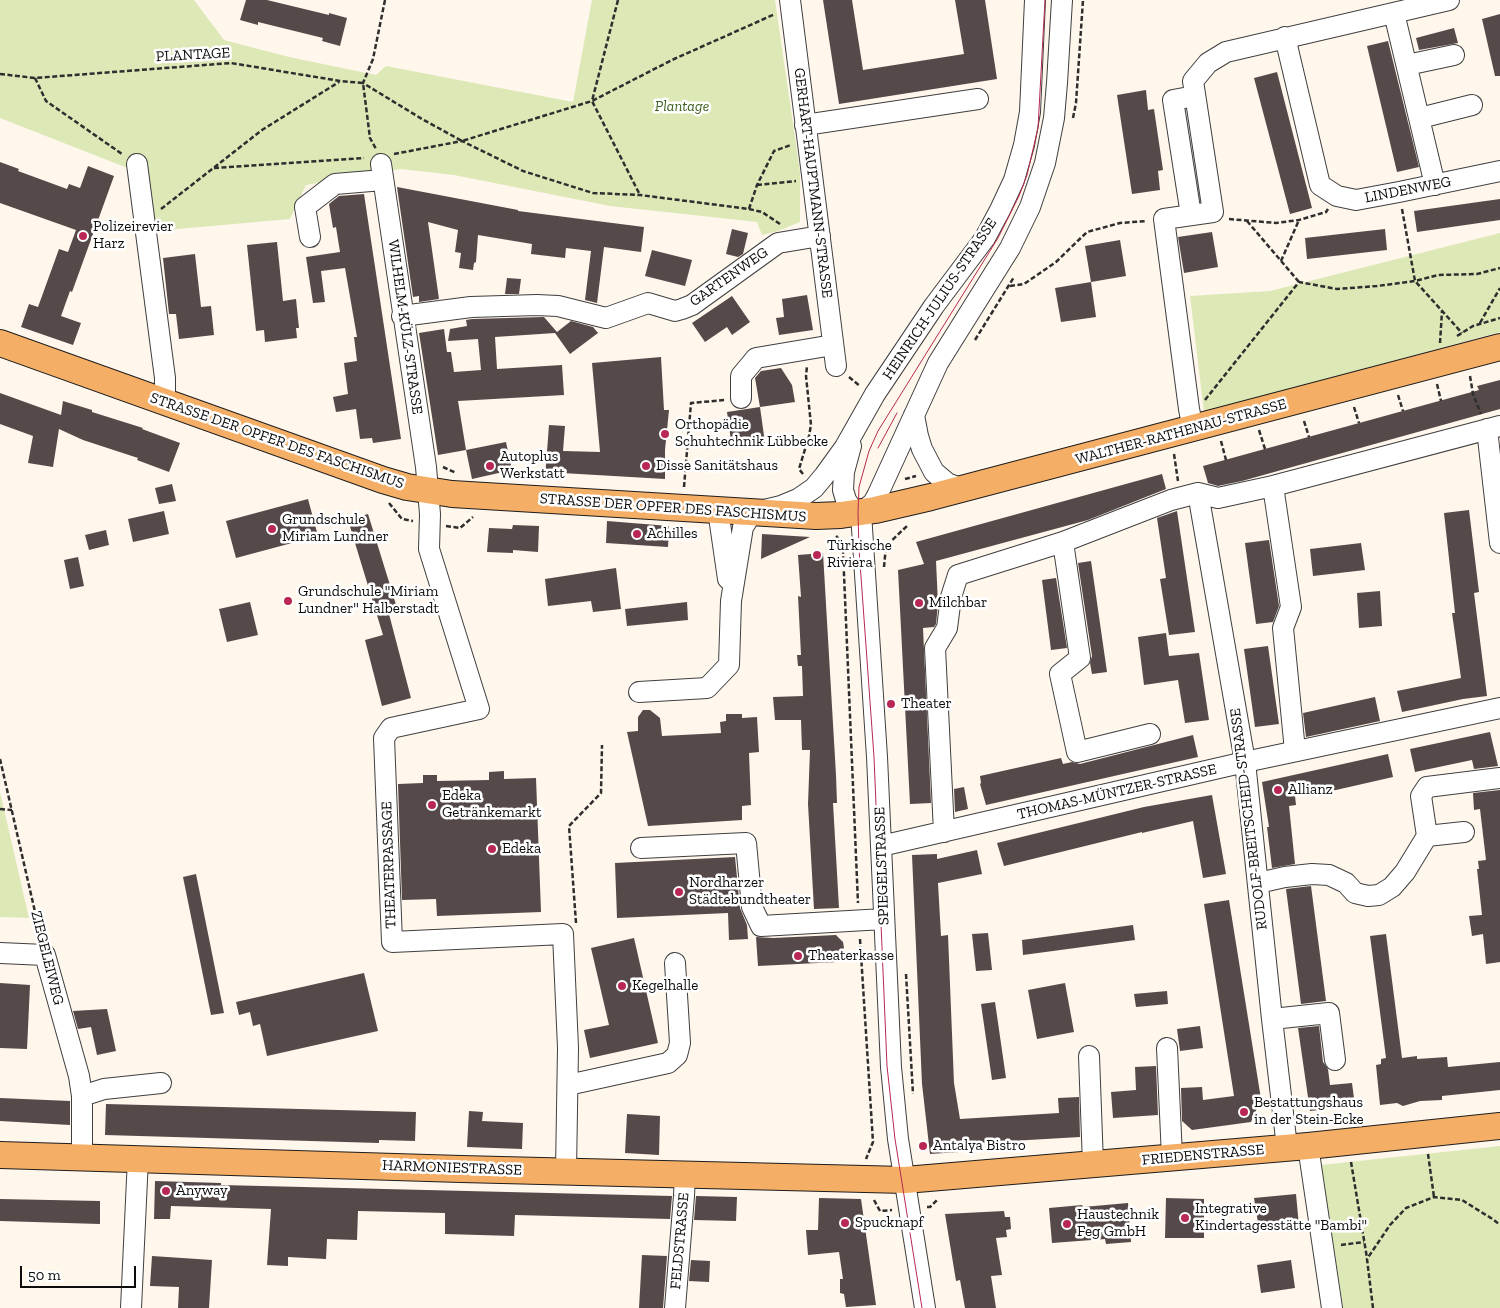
<!DOCTYPE html>
<meta charset="utf-8">
<style>
body{margin:0}
#map{position:relative;width:1500px;height:1308px;overflow:hidden;background:#fff6ec;font-family:"Zilla Slab",serif}
canvas{display:block}
.scale{position:absolute;left:20px;top:1266px;width:116px;height:22px;box-sizing:border-box;border:2px solid #0c0c0c;border-top:0;padding-left:6px;font-size:15px;line-height:18px;white-space:nowrap;color:#0c0c0c;-webkit-text-stroke:4px #fff;paint-order:stroke}
</style>
<div id="map">
<canvas width="1500" height="1308"></canvas>
<div class="scale">50 m</div>
</div>
<script>
const context = document.querySelector('canvas').getContext('2d');
context.lineJoin = 'round';
function fillPath(path, color) {
  context.fillStyle = color;
  context.fill(path, 'evenodd');
}
function toPath(rows) {
  const path = new Path2D();
  for (const r of rows) {
    path.moveTo(r[0], r[1]);
    for (let i = 2; i < r.length; i += 2) path.lineTo(r[i], r[i + 1]);
  }
  return path;
}
function stroke(path, color, width, dash) {
  context.strokeStyle = color;
  context.lineWidth = width;
  context.lineCap = dash ? 'butt' : 'round';
  context.setLineDash(dash || []);
  context.stroke(path);
}
function drawText(font, color, halo, rows, align = 'center') {
  context.font = font + ' "Zilla Slab",serif';
  context.lineWidth = 5;
  context.setLineDash([]);
  context.textBaseline = 'middle';
  context.strokeStyle = halo;
  context.fillStyle = color;
  for (const [text, x, y, turn = 0] of rows) {
    context.save();
    context.translate(x, y);
    context.rotate((+turn || 0) * Math.PI / 180);
    context.textAlign = isNaN(turn) ? turn : align;
    if (halo) context.strokeText(text, 0, 0);
    context.fillText(text, 0, 0);
    context.restore();
  }
}
fillPath(toPath([
 [0,0,194,0,224,40,289,57,376,75,386,66,573,102,592,0,775,0,800,172,800,222,778,231,762,235,757,222,610,206,454,175,401,169,306,185,290,219,156,231,143,167,125,167,0,118],
 [1500,233,1500,332,1204,412,1190,296,1270,291],
 [0,792,29,918,0,917],
 [1500,1146,1500,1308,1343,1308,1321,1165]
]), '#dde8b7');
fillPath(toPath([
 [246,0,267,0,329,15,329,13,347,18,340,46,322,41,323,38,258,22,258,25,240,20],
 [823,0,852,0,863,70,964,54,955,0,985,0,997,79,839,104],
 [1500,14,1500,76,1495,76,1482,19],
 [1454,28,1458,43,1419,50,1416,38],
 [1388,41,1419,167,1397,172,1367,46],
 [1277,72,1312,208,1290,214,1254,78],
 [1146,90,1148,110,1154,109,1163,170,1158,171,1160,190,1132,194,1117,95],
 [0,162,19,169,18,171,67,189,69,184,80,188,88,166,114,176,72,292,70,291,61,316,81,323,73,345,21,327,29,304,38,307,59,249,68,252,76,230,0,203],
 [397,187,518,210,518,211,644,227,641,252,604,247,597,303,585,300,591,251,566,248,565,258,531,254,532,244,478,235,476,262,474,263,473,270,459,268,461,253,455,252,458,230,428,222,439,299,419,302,419,296,413,297],
 [364,194,401,439,373,443,372,438,360,439,356,409,336,412,333,397,348,394,344,363,357,361,354,337,357,337,345,268,321,271,325,302,313,303,306,257,340,252,336,227,333,228,329,204,339,196],
 [1500,199,1500,220,1417,232,1414,211],
 [732,229,748,233,743,254,738,257,726,254],
 [1385,229,1387,250,1307,259,1305,238],
 [1212,232,1218,267,1184,273,1178,237],
 [1120,240,1126,276,1091,282,1085,246],
 [277,242,283,301,296,299,299,328,296,328,297,338,265,342,264,330,256,331,247,245],
 [652,250,692,260,685,286,645,276],
 [195,254,201,307,211,306,214,335,179,339,176,314,169,314,163,258],
 [507,278,521,279,519,294,505,294],
 [1091,282,1096,317,1061,322,1055,288],
 [807,295,813,330,779,335,776,318,784,317,782,299],
 [732,296,750,322,732,335,727,327,705,342,692,323],
 [544,317,557,332,571,321,593,327,598,333,570,354,555,333,495,337,497,369,562,365,564,395,458,401,466,450,438,455,419,333,444,329,447,352,451,352,454,372,481,370,478,339,448,341,450,329,467,326,466,320,472,319],
 [661,357,664,410,669,410,665,450,665,479,562,473,561,480,545,478,549,425,565,426,563,451,600,452,592,363],
 [781,368,792,385,795,402,760,407,755,378,761,371],
 [1500,380,1500,409,1242,481,1218,486,1208,483,1203,466,1479,390,1477,386],
 [0,393,61,415,63,401,92,410,92,412,143,428,142,429,180,443,169,472,137,460,138,458,83,440,59,429,53,467,28,463,33,436,0,424],
 [760,407,765,443,732,448,727,412],
 [506,442,512,470,472,479,466,450],
 [1162,474,1166,489,1088,520,936,561,938,604,936,624,934,627,923,628,931,803,910,804,898,570,924,564,916,542],
 [172,484,176,501,159,504,155,488],
 [308,499,318,536,236,558,226,521],
 [1469,510,1479,592,1474,593,1487,696,1463,699,1402,712,1397,691,1461,678,1452,613,1455,613,1444,513],
 [164,511,169,534,133,542,128,519],
 [1177,511,1195,632,1169,635,1160,579,1166,578,1157,518],
 [368,514,398,611,389,614,411,698,382,706,365,640,383,635,348,520],
 [607,521,669,526,668,547,606,543],
 [513,525,539,526,538,552,513,550,513,553,487,552,489,528,512,529],
 [106,530,109,545,89,550,85,535],
 [762,534,810,537,761,559],
 [1269,540,1279,606,1273,622,1256,624,1245,543],
 [1361,543,1365,570,1313,576,1310,549],
 [823,553,836,775,837,803,833,803,839,908,814,909,808,804,810,750,802,750,801,720,775,720,773,697,803,696,802,666,798,666,797,655,801,655,798,596,801,597,798,555],
 [78,557,84,586,70,589,64,560],
 [1091,561,1107,672,1092,674,1090,663,1092,656,1078,563],
 [616,568,621,609,593,612,591,601,548,606,545,579],
 [1056,578,1067,648,1051,650,1042,580],
 [1380,591,1382,626,1359,628,1357,593],
 [250,602,258,635,227,642,219,609],
 [687,602,688,620,627,626,625,609],
 [1166,633,1169,656,1199,653,1209,720,1185,723,1178,680,1144,685,1138,637],
 [1268,646,1279,724,1255,727,1244,649],
 [1375,697,1380,721,1306,737,1303,713],
 [643,710,650,710,660,718,662,736,721,733,720,722,726,721,726,714,742,714,742,718,757,717,759,752,749,753,751,805,742,806,742,820,648,826,627,732,638,731,638,717],
 [1490,732,1498,766,1474,769,1472,760,1415,772,1410,749],
 [1193,735,1198,757,986,805,980,784,981,783,980,776,1061,758,1063,764,1072,762,1080,764],
 [1388,754,1393,777,1336,790,1295,796,1296,805,1289,806,1295,864,1272,868,1267,827,1269,827,1262,782],
 [504,771,504,779,536,778,541,912,437,916,436,899,402,900,398,784,423,783,423,775,437,775,437,781,489,780,489,772],
 [964,787,968,809,955,812,954,789],
 [1500,790,1500,962,1486,964,1483,934,1472,936,1469,916,1482,915,1477,869,1479,869,1478,861,1486,860,1480,809,1474,810,1473,793],
 [1212,795,1226,874,1203,878,1193,821,1142,833,1142,832,1004,866,997,843,1144,807],
 [977,850,982,874,938,883,941,936,948,935,954,1083,960,1119,1059,1113,1058,1098,1079,1097,1080,1137,959,1144,959,1152,930,1154,922,1084,912,855,937,854,937,859],
 [735,857,740,908,747,925,748,939,729,940,728,913,617,918,615,863],
 [196,874,224,1013,211,1015,183,877],
 [1311,886,1326,1001,1301,1004,1286,889],
 [1229,900,1261,1099,1251,1122,1192,1130,1182,1121,1181,1088,1202,1087,1203,1100,1234,1096,1204,904],
 [1133,925,1135,940,1023,955,1022,940],
 [988,933,992,970,976,971,972,934],
 [1386,934,1402,1058,1417,1056,1417,1059,1447,1057,1448,1067,1500,1062,1500,1090,1442,1096,1442,1100,1420,1101,1403,1106,1397,1103,1380,1105,1376,1065,1381,1064,1381,1059,1386,1058,1370,936],
 [836,935,843,942,844,948,838,956,838,962,758,966,756,937,773,938],
 [634,938,658,1043,590,1058,584,1030,609,1025,591,948],
 [364,973,378,1031,267,1056,260,1024,253,1026,250,1012,239,1015,236,1002],
 [0,983,30,985,27,1049,0,1048],
 [1065,983,1074,1032,1037,1039,1028,990],
 [1167,991,1168,1004,1136,1007,1134,994],
 [995,1002,1006,1078,992,1080,981,1004],
 [107,1009,116,1051,97,1055,91,1027,78,1029,73,1011],
 [1200,1026,1203,1048,1180,1051,1177,1029],
 [1319,1026,1323,1062,1328,1069,1330,1085,1352,1083,1355,1106,1310,1111,1298,1028],
 [1156,1066,1158,1115,1113,1118,1111,1092,1136,1090,1135,1067],
 [0,1098,70,1101,70,1125,0,1121],
 [106,1104,416,1112,415,1141,379,1140,379,1143,105,1135],
 [469,1111,483,1112,482,1121,523,1123,522,1149,467,1147],
 [627,1114,660,1116,659,1155,625,1153],
 [155,1181,221,1183,221,1185,672,1196,670,1219,515,1215,514,1236,445,1234,445,1213,358,1211,357,1240,327,1239,326,1259,288,1257,288,1266,267,1265,271,1209,171,1206,170,1219,154,1219],
 [1296,1194,1299,1226,1259,1229,1254,1198],
 [696,1196,737,1197,736,1221,694,1220],
 [819,1198,861,1199,876,1305,846,1307,844,1294,840,1293,840,1279,843,1279,839,1252,808,1255,806,1230,818,1230],
 [1166,1198,1204,1199,1204,1238,1165,1238],
 [0,1199,100,1201,100,1224,0,1221],
 [1128,1203,1131,1242,1106,1244,1105,1239,1052,1243,1049,1208,1082,1205,1083,1207],
 [1004,1211,1005,1217,1010,1217,1011,1229,1006,1230,1007,1237,996,1238,1002,1275,991,1276,996,1308,965,1308,960,1280,956,1281,945,1214],
 [642,1255,667,1256,663,1308,639,1308],
 [152,1256,212,1260,209,1308,178,1308,179,1287,150,1286],
 [691,1260,710,1261,709,1282,689,1281],
 [1291,1260,1295,1288,1261,1293,1257,1265]
]), '#554a49');
const minor = toPath([
 [790,0,836,366],
 [1394,13,1435,185],
 [1285,37,1320,185,1337,196,1356,200,1399,192,1500,171],
 [1407,65,1454,55],
 [1420,118,1472,105],
 [805,125,978,99],
 [137,164,165,378,165,395,164,402],
 [381,164,426,467,430,514,429,549,479,709,391,728,384,738,392,942,563,934,568,1048,566,1171],
 [1191,215,1173,100,1195,96],
 [310,237,305,207,335,184,383,180],
 [402,316,471,307,537,305,558,306,606,318,648,303,675,311,682,309,692,305,778,243,820,236],
 [741,398,741,376,756,358,833,345],
 [914,415,918,436,922,449,934,472,947,483,963,489],
 [1193,429,1189,409,1164,219,1213,212,1193,81,1208,63,1226,52,1449,0],
 [1487,429,1500,543],
 [851,446,844,472,843,490,846,500,850,506,861,513],
 [1273,486,1500,426],
 [1198,493,1245,762,1272,1019,1287,1147],
 [718,510,728,579],
 [861,513,877,757,891,1067,898,1139,925,1308],
 [861,513,873,503,877,496,938,363,1010,248,1030,207,1045,163,1054,118,1057,83,1062,0],
 [1063,542,1080,658,1060,674,1077,752,1150,734],
 [639,692,707,688,729,665,731,601,743,527,752,513,781,506,798,499,814,488,824,476,845,447,875,394,934,306,985,238,1000,210,1014,180,1024,145,1030,112,1035,0],
 [944,832,935,648,947,628,951,597,958,575,1063,542,1171,500,1198,493,1218,498,1273,486,1291,607,1283,628,1295,751],
 [1464,832,1427,836,1421,796,1427,787,1500,778],
 [881,846,1245,762,1500,708],
 [641,848,746,843,752,907,761,926,884,919],
 [1258,883,1285,877,1312,874,1329,875,1346,883,1355,893,1368,896,1379,895,1392,887,1405,872,1427,836],
 [0,953,45,955,79,1076,82,1096,82,1157],
 [1272,1019,1329,1013,1335,1060],
 [1167,1048,1172,1157],
 [1089,1056,1093,1164],
 [568,1085,668,1063,677,1055,680,1043,675,963],
 [82,1096,104,1089,161,1083],
 [1308,1146,1332,1308],
 [131,1308,138,1158],
 [675,1308,684,1196,685,1174]
]);
const major = toPath([
 [0,343,383,480,407,487,452,494,816,516,841,515,875,510,931,497,1500,347],
 [0,1155,461,1169,905,1180,1308,1146,1500,1126]
]);
stroke(minor, '#3f3f3f', 22);
stroke(major, '#1d1d1d', 28);
stroke(toPath([
 [385,0,373,59,363,83,422,119,462,141,592,101,672,60,775,14],
 [618,0,592,101,640,195],
 [0,74,35,78,231,63,340,81,363,83,370,138,376,149],
 [35,78,46,101,122,154],
 [1073,118,1076,103,1083,0],
 [394,154,462,141,523,171,593,193,640,195,749,209,762,212,780,224],
 [214,168,364,158],
 [757,185,796,181],
 [161,209,262,130,339,82],
 [749,209,757,185,774,151,791,145],
 [1402,209,1415,281,1462,333],
 [1229,219,1276,223,1299,220,1326,212,1328,209],
 [1247,221,1299,282],
 [1281,261,1299,220],
 [1010,286,1024,284,1056,262,1087,232,1120,223,1147,221],
 [1480,323,1500,288],
 [1457,336,1473,326,1500,318],
 [975,340,1014,277],
 [1440,343,1442,311],
 [1470,376,1473,394,1481,414],
 [849,377,860,386],
 [1437,384,1441,401],
 [1398,395,1403,411],
 [1205,400,1299,282,1337,289,1377,286,1415,281,1438,275,1477,274,1500,268],
 [1354,407,1359,423],
 [1304,421,1309,437],
 [1259,430,1265,449],
 [1221,441,1226,460],
 [1174,454,1178,481],
 [443,467,456,473],
 [803,474,799,469,809,436,811,425,806,376,807,366],
 [905,479,916,476],
 [684,487,691,403,725,400],
 [389,503,402,519,413,521],
 [446,526,460,528,473,517],
 [836,536,841,541,843,551,858,903],
 [884,567,886,546,908,525],
 [0,759,41,938],
 [0,809,12,810],
 [576,923,569,826,601,793,602,745],
 [860,939,873,1142,866,1159],
 [906,974,913,1094],
 [1428,1154,1434,1197],
 [1351,1162,1367,1258],
 [874,1200,880,1211,892,1210],
 [927,1207,930,1207,938,1199],
 [1341,1245,1364,1242],
 [1373,1308,1367,1259,1390,1225,1406,1208,1434,1197,1462,1200,1494,1220,1500,1225]
]), '#2e2e2e', 2.5, [5, 2.5]);
stroke(minor, '#fff', 20);
stroke(major, '#f5ae65', 26);
stroke(toPath([
 [878,448,897,413],
 [922,1308,895,1139,887,1066,874,757,859,549,858,513,859,487,869,451,878,431,998,238,1019,196,1027,175,1038,128,1045,0]
]), '#b92854', 1);
for (const [x, y, r, color] of [
 [83,236,5,"#b92854"],
 [665,434,5,"#b92854"],
 [490,466,5,"#b92854"],
 [646,466,5,"#b92854"],
 [272,529,5,"#b92854"],
 [637,534,5,"#b92854"],
 [817,555,5,"#b92854"],
 [288,601,5,"#b92854"],
 [919,603,5,"#b92854"],
 [891,704,5,"#b92854"],
 [1278,790,5,"#b92854"],
 [432,805,5,"#b92854"],
 [492,849,5,"#b92854"],
 [679,892,5,"#b92854"],
 [798,956,5,"#b92854"],
 [622,986,5,"#b92854"],
 [1244,1112,5,"#b92854"],
 [923,1146,5,"#b92854"],
 [166,1191,5,"#b92854"],
 [1185,1218,5,"#b92854"],
 [845,1223,5,"#b92854"],
 [1067,1224,5,"#b92854"]
]) {
  const dot = new Path2D();
  dot.arc(x, y, r, 0, 2 * Math.PI);
  context.fillStyle = color;
  context.fill(dot);
  stroke(dot, '#fff', 2);
}
drawText('15px', '#0c0c0c', '#fff', [
 ["PLANTAGE",193,55,-3],
 ["GERHART-HAUPTMANN-STRASSE",813,183,83],
 ["LINDENWEG",1408,190,-11],
 ["GARTENWEG",729,277,-35],
 ["HEINRICH-JULIUS-STRASSE",940,299,-56],
 ["WILHELM-KÜLZ-STRASSE",405,327,82],
 ["WALTHER-RATHENAU-STRASSE",1181,432,-15],
 ["STRASSE DER OPFER DES FASCHISMUS",277,441,19],
 ["STRASSE DER OPFER DES FASCHISMUS",673,508,4],
 ["THOMAS-MÜNTZER-STRASSE",1117,792,-13],
 ["RUDOLF-BREITSCHEID-STRASSE",1249,819,-97],
 ["THEATERPASSAGE",389,865,-92],
 ["SPIEGELSTRASSE",882,866,-92],
 ["ZIEGELEIWEG",47,958,76],
 ["FRIEDENSTRASSE",1203,1155,-5],
 ["HARMONIESTRASSE",452,1168,2],
 ["FELDSTRASSE",680,1241,-85]
]);
drawText('italic 15px', '#3e621e', '#fff', [
 ["Plantage",682,107]
]);
drawText('15px', '#0c0c0c', '#fff', [
 ["Polizeirevier",93,227],
 ["Harz",93,244],
 ["Orthopädie",675,425],
 ["Schuhtechnik Lübbecke",675,442],
 ["Autoplus",500,457],
 ["Werkstatt",500,474],
 ["Disse Sanitätshaus",656,466],
 ["Grundschule",282,520],
 ["Miriam Lundner",282,537],
 ["Achilles",647,534],
 ["Türkische",827,546],
 ["Riviera",827,563],
 ["Grundschule \"Miriam",298,592],
 ["Lundner\" Halberstadt",298,609],
 ["Milchbar",929,603],
 ["Theater",901,704],
 ["Allianz",1288,790],
 ["Edeka",442,796],
 ["Getränkemarkt",442,813],
 ["Edeka",502,849],
 ["Nordharzer",689,883],
 ["Städtebundtheater",689,900],
 ["Theaterkasse",808,956],
 ["Kegelhalle",632,986],
 ["Bestattungshaus",1254,1103],
 ["in der Stein-Ecke",1254,1120],
 ["Antalya Bistro",933,1146],
 ["Anyway",176,1191],
 ["Integrative",1195,1209],
 ["Kindertagesstätte \"Bambi\"",1195,1226],
 ["Haustechnik",1077,1215],
 ["Feg GmbH",1077,1232],
 ["Spucknapf",855,1223]
], 'left');
</script>
